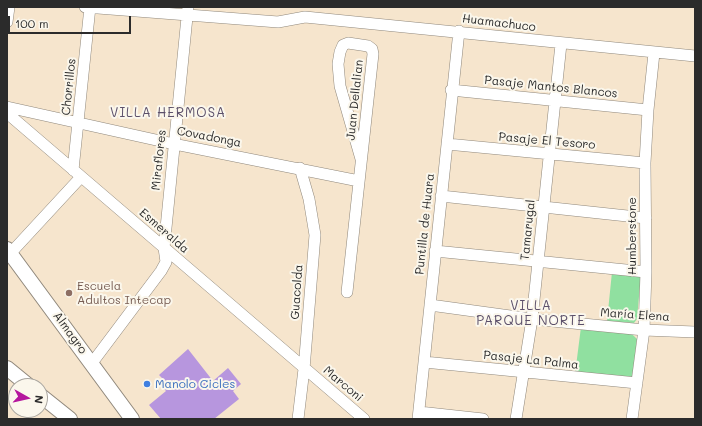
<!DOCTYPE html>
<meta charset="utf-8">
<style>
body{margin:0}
#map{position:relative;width:702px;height:426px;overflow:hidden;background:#f6e5cd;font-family:Mali,sans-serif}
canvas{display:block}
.frame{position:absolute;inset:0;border:8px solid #2b2b2b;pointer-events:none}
.north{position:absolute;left:8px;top:378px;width:40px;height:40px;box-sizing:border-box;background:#fbf7ec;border:1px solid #a8a59f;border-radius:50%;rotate:98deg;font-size:11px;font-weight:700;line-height:16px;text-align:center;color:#2b2b2b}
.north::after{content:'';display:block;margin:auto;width:14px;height:18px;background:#b5179e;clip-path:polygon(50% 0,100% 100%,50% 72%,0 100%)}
.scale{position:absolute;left:8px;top:16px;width:123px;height:18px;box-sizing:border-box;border:2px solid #2b2b2b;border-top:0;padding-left:5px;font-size:12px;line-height:14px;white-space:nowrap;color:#2b2b2b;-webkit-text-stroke:3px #fbf7ec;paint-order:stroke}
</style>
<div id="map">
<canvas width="702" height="426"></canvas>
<div class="frame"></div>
<div class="north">N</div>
<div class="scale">100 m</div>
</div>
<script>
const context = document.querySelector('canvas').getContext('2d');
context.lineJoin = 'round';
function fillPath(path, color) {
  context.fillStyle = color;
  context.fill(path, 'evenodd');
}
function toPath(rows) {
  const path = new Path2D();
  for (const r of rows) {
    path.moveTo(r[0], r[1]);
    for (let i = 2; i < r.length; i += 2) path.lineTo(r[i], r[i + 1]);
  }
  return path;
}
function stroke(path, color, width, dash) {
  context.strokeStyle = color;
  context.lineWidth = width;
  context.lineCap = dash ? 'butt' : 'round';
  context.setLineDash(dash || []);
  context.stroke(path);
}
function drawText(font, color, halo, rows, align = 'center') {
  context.font = font + ' Mali,sans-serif';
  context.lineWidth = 4;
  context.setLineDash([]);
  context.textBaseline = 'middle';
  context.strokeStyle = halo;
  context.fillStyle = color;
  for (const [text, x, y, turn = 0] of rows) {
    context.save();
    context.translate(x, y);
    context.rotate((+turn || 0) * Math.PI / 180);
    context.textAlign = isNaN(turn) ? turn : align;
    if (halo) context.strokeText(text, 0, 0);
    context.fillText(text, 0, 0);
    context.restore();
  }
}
fillPath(toPath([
 [612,272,641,274,637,319,634,323,607,321],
 [581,327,631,333,637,339,632,381,575,374]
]), '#90e0a0');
fillPath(toPath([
 [188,349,213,381,228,368,241,384,233,391,239,399,214,419,161,419,149,405,166,391,158,382,162,378,159,375]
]), '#b796de');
const minor = toPath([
 [85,7,278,22,305,17,695,56],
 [7,22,9,7],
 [451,90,648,110],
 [7,107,174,144,359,181],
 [7,113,364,419],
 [447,144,645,163],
 [73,170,90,7],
 [441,196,646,218],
 [435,251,646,272],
 [7,257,81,177],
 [347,292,373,54,372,49,368,46,348,43,343,45,340,52,338,64,340,86,361,159],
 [430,305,532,319,644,330,695,332],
 [424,362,637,383],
 [92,363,161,271,166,262,164,248,188,7],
 [419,412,483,419],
 [298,419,304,369,315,235,309,199,300,168],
 [418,419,459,31],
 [516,419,532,319,561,44],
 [632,419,644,330,646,272,645,163,648,110,654,53]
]);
const major = toPath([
 [7,249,132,419],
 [7,368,29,386],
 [40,395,70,419]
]);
stroke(minor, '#90887c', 12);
stroke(major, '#90887c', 16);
stroke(minor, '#fff', 11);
stroke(major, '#fff', 14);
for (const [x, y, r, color] of [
 [69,293,4,"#8d6e63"],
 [147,384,4,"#3f7fe0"]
]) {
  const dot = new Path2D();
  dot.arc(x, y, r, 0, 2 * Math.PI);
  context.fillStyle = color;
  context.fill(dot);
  stroke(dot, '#fbf7ec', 1.5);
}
drawText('12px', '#2b2b2b', '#fbf7ec', [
 ["Huamachuco",499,23,7],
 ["Chorrillos",69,87,-84],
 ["Pasaje Mantos Blancos",551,87,6],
 ["Juan Dellalian",355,100,-84],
 ["Covadonga",209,137,11],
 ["Pasaje El Tesoro",547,141,5],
 ["Miraflores",159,160,-84],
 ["Puntilla de Huara",425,224,-84],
 ["Tamarugal",528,230,-84],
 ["Esmeralda",164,231,41],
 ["Humberstone",632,236,-90],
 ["Guacolda",297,292,-86],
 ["María Elena",635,315,4],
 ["Almagro",70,333,54],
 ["Pasaje La Palma",531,360,6],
 ["Marconi",343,384,40]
]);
drawText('12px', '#785e54', '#fbf7ec', [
 ["Escuela",77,286],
 ["Adultos Intecap",77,300]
], 'left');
drawText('12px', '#366cbe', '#fbf7ec', [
 ["Manolo Cicles",155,384]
], 'left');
context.letterSpacing = '1px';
drawText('13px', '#5c506a', '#fbf7ec', [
 ["VILLA HERMOSA",168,113],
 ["VILLA",531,306],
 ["PARQUE NORTE",531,321]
]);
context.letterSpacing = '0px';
</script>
